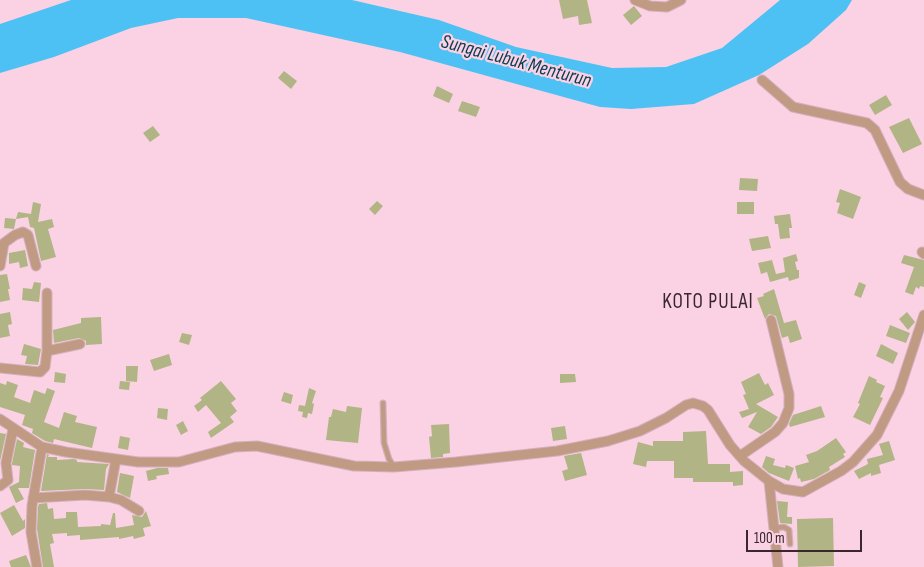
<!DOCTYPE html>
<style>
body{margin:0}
#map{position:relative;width:924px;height:567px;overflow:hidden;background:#fbd2e3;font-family:"Sofia Sans Condensed",sans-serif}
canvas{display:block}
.scale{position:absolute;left:746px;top:530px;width:116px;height:22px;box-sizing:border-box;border:2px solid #39262e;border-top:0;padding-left:6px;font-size:15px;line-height:18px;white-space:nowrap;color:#39262e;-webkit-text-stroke:4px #fbd2e3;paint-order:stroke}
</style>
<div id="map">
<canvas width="924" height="567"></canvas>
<div class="scale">100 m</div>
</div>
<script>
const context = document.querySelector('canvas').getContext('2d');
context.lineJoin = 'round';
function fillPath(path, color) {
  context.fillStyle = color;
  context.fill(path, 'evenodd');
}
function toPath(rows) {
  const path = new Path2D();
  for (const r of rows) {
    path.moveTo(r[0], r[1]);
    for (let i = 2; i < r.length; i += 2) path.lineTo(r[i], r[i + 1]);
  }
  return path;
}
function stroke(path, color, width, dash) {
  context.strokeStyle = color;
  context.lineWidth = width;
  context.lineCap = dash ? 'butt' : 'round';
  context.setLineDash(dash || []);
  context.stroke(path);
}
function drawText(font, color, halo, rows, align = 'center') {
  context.font = font + ' "Sofia Sans Condensed",sans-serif';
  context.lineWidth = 4.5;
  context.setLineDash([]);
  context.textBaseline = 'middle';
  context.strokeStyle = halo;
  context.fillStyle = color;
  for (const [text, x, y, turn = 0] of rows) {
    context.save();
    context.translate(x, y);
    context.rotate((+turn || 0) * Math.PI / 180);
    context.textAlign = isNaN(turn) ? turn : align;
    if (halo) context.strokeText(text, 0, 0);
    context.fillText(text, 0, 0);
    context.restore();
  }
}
fillPath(toPath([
 [71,0,352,0,439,20,516,47,612,68,666,67,722,48,780,0,852,0,846,10,808,44,759,75,694,104,631,109,600,107,400,52,246,18,178,18,131,28,54,57,0,73,0,24]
]), '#4ec1f4');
fillPath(toPath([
 [559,0,587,0,592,23,579,25,578,16,563,19],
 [634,6,642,16,631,25,623,15],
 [284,71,297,81,291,89,278,78],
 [437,86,453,94,449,103,433,96],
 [886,95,892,105,875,115,869,105],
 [462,101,480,107,476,117,458,111],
 [909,118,922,144,903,153,889,127],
 [153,126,160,135,150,142,143,133],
 [740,178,758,179,757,191,739,190],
 [840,189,861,197,853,219,837,213,840,203,836,202],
 [377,201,383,206,375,215,369,209],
 [33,202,41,204,38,222,52,219,54,227,48,229,56,257,41,261,34,228,30,227,28,217,16,219,18,212,31,214],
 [737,202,754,202,754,214,737,214],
 [790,214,792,228,789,228,790,238,780,239,778,224,775,224,774,216],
 [5,218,16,219,14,229,4,228],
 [768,236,771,248,752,251,749,239],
 [25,250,28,266,20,268,19,262,9,264,9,253],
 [796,254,798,261,795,262,797,270,799,270,799,278,789,281,788,277,770,282,767,272,761,274,758,263,772,260,776,274,785,272,783,258],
 [904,255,924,260,924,287,920,286,919,289,916,287,913,295,905,292,914,267,901,263],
 [7,274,10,289,8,289,10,300,0,302,0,275],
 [34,282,41,283,39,302,22,300,23,288,32,289],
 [859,282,866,285,861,298,854,295],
 [774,289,784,323,796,320,802,339,790,343,788,336,782,338,776,316,769,314,765,319,757,298,764,296,763,294],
 [10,312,12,324,8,325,10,336,0,338,0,314],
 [907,312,915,322,908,330,899,319],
 [101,317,102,344,86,345,86,341,79,338,54,343,53,330,81,323,81,318],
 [890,325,910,333,906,343,886,336],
 [182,333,192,335,189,345,179,342],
 [24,344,41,349,38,365,25,364,27,356,21,355],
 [881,344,898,353,893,364,876,356],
 [169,354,172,365,154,371,150,360],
 [126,366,138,366,137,382,126,381],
 [55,372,66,374,65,383,54,382],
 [759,373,765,385,768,383,774,395,756,404,778,417,771,427,761,434,748,427,757,412,742,418,739,412,749,409,743,395,746,394,741,382],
 [560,374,575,374,576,382,560,383],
 [869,376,877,380,876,382,885,386,880,397,883,398,870,425,853,417,860,404,858,403],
 [7,381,18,385,14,397,30,403,34,390,45,394,47,388,55,391,44,422,59,428,64,412,77,416,75,422,97,427,92,448,54,439,53,443,45,441,32,433,33,429,22,425,25,415,0,407,0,383,6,385],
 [120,381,130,382,129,390,119,389],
 [221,381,236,399,231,403,237,411,230,417,234,422,211,438,208,432,221,423,206,405,198,412,194,406,202,400,200,398],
 [309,388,316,391,312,403,314,404,312,414,308,413,307,418,302,417,303,412,298,411,299,405,305,406],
 [284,392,293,395,291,404,281,401],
 [347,406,362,408,358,443,326,440,329,417,331,417,333,409,346,412],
 [821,406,825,417,790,427,789,424,793,415],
 [158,408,168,409,167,420,157,418],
 [183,421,188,431,181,435,176,425],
 [449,424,450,453,443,454,443,457,431,458,429,437,432,436,431,425],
 [565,426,567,439,553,441,551,428],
 [706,431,708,464,730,464,730,472,743,471,743,485,733,486,733,482,693,482,693,478,674,478,674,461,647,461,646,467,633,464,638,442,653,446,653,441,683,441,683,432],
 [0,433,6,434,0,461],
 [120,436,130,438,128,450,118,448],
 [836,438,846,452,843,454,845,457,829,467,830,470,814,479,801,482,800,478,798,479,795,466,809,462,806,455,817,451],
 [17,439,24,443,23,447,35,450,29,488,18,488,24,499,16,503,9,487,19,482,20,466,12,465,12,463],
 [889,441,895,460,879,465,881,473,871,476,871,473,859,479,854,471,868,464,867,459,883,455,879,444],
 [581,453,587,475,565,481,562,471,568,469,564,456],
 [47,454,49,455,48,457,57,457,57,460,74,459,77,460,77,462,109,464,106,469,104,490,85,489,41,491],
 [766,456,775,459,773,465,785,468,786,465,794,468,789,481,769,473,762,467],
 [157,468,168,468,169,474,156,476,157,479,148,481,146,471],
 [120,473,134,476,130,498,117,492],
 [777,501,788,502,787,517,792,517,792,524,780,523],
 [47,503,48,509,53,508,54,519,66,518,66,512,77,512,78,527,101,526,101,524,110,525,113,513,115,513,116,528,134,525,132,515,142,517,146,511,151,526,143,528,145,536,134,539,133,536,119,539,119,537,80,540,80,535,67,536,67,533,52,534,54,543,50,544,54,567,43,567,37,529,38,507,39,504],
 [14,505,23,521,25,519,25,528,12,536,0,513],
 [833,518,834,566,798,567,797,519],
 [26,555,31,567,11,567,9,561]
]), '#b1b484');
const lane = toPath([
 [383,403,384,443,389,459,394,467],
 [774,528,784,527,789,530,790,544]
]);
const street = toPath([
 [635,0,650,6,667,7,681,0],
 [762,80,793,107,867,123,875,130,900,182,908,189,924,195],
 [922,252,924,254],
 [0,266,4,243,15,235,23,232,28,235,36,266],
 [47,351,80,344],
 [0,368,40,372,45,367,47,351,47,293],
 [0,419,42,447,66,452,138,462,179,462,235,447,257,446,354,466,394,467,456,462,557,451,608,441,640,431,666,418,686,405,693,403,703,406,708,410,730,445,744,461,769,481,783,489,803,492,841,471,853,462,877,435,899,391,924,315],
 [740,456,775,432,783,423,789,408,789,394,771,320],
 [769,481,778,567],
 [0,486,8,480,6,463,13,429],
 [109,497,121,500,139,511],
 [33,498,85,495,109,497,116,459],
 [37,567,31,532,32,506,42,447]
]);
stroke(lane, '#d4b0bf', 7);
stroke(street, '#d4b0bf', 11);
stroke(lane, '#c19a84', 4.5);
stroke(street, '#c19a84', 9);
drawText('italic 20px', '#093c51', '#fbd2e3', [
 ["Sungai Lubuk Menturun",516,62,15]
]);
context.letterSpacing = '1px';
drawText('21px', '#39262e', '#fbd2e3', [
 ["KOTO PULAI",708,303]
]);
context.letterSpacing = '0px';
</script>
